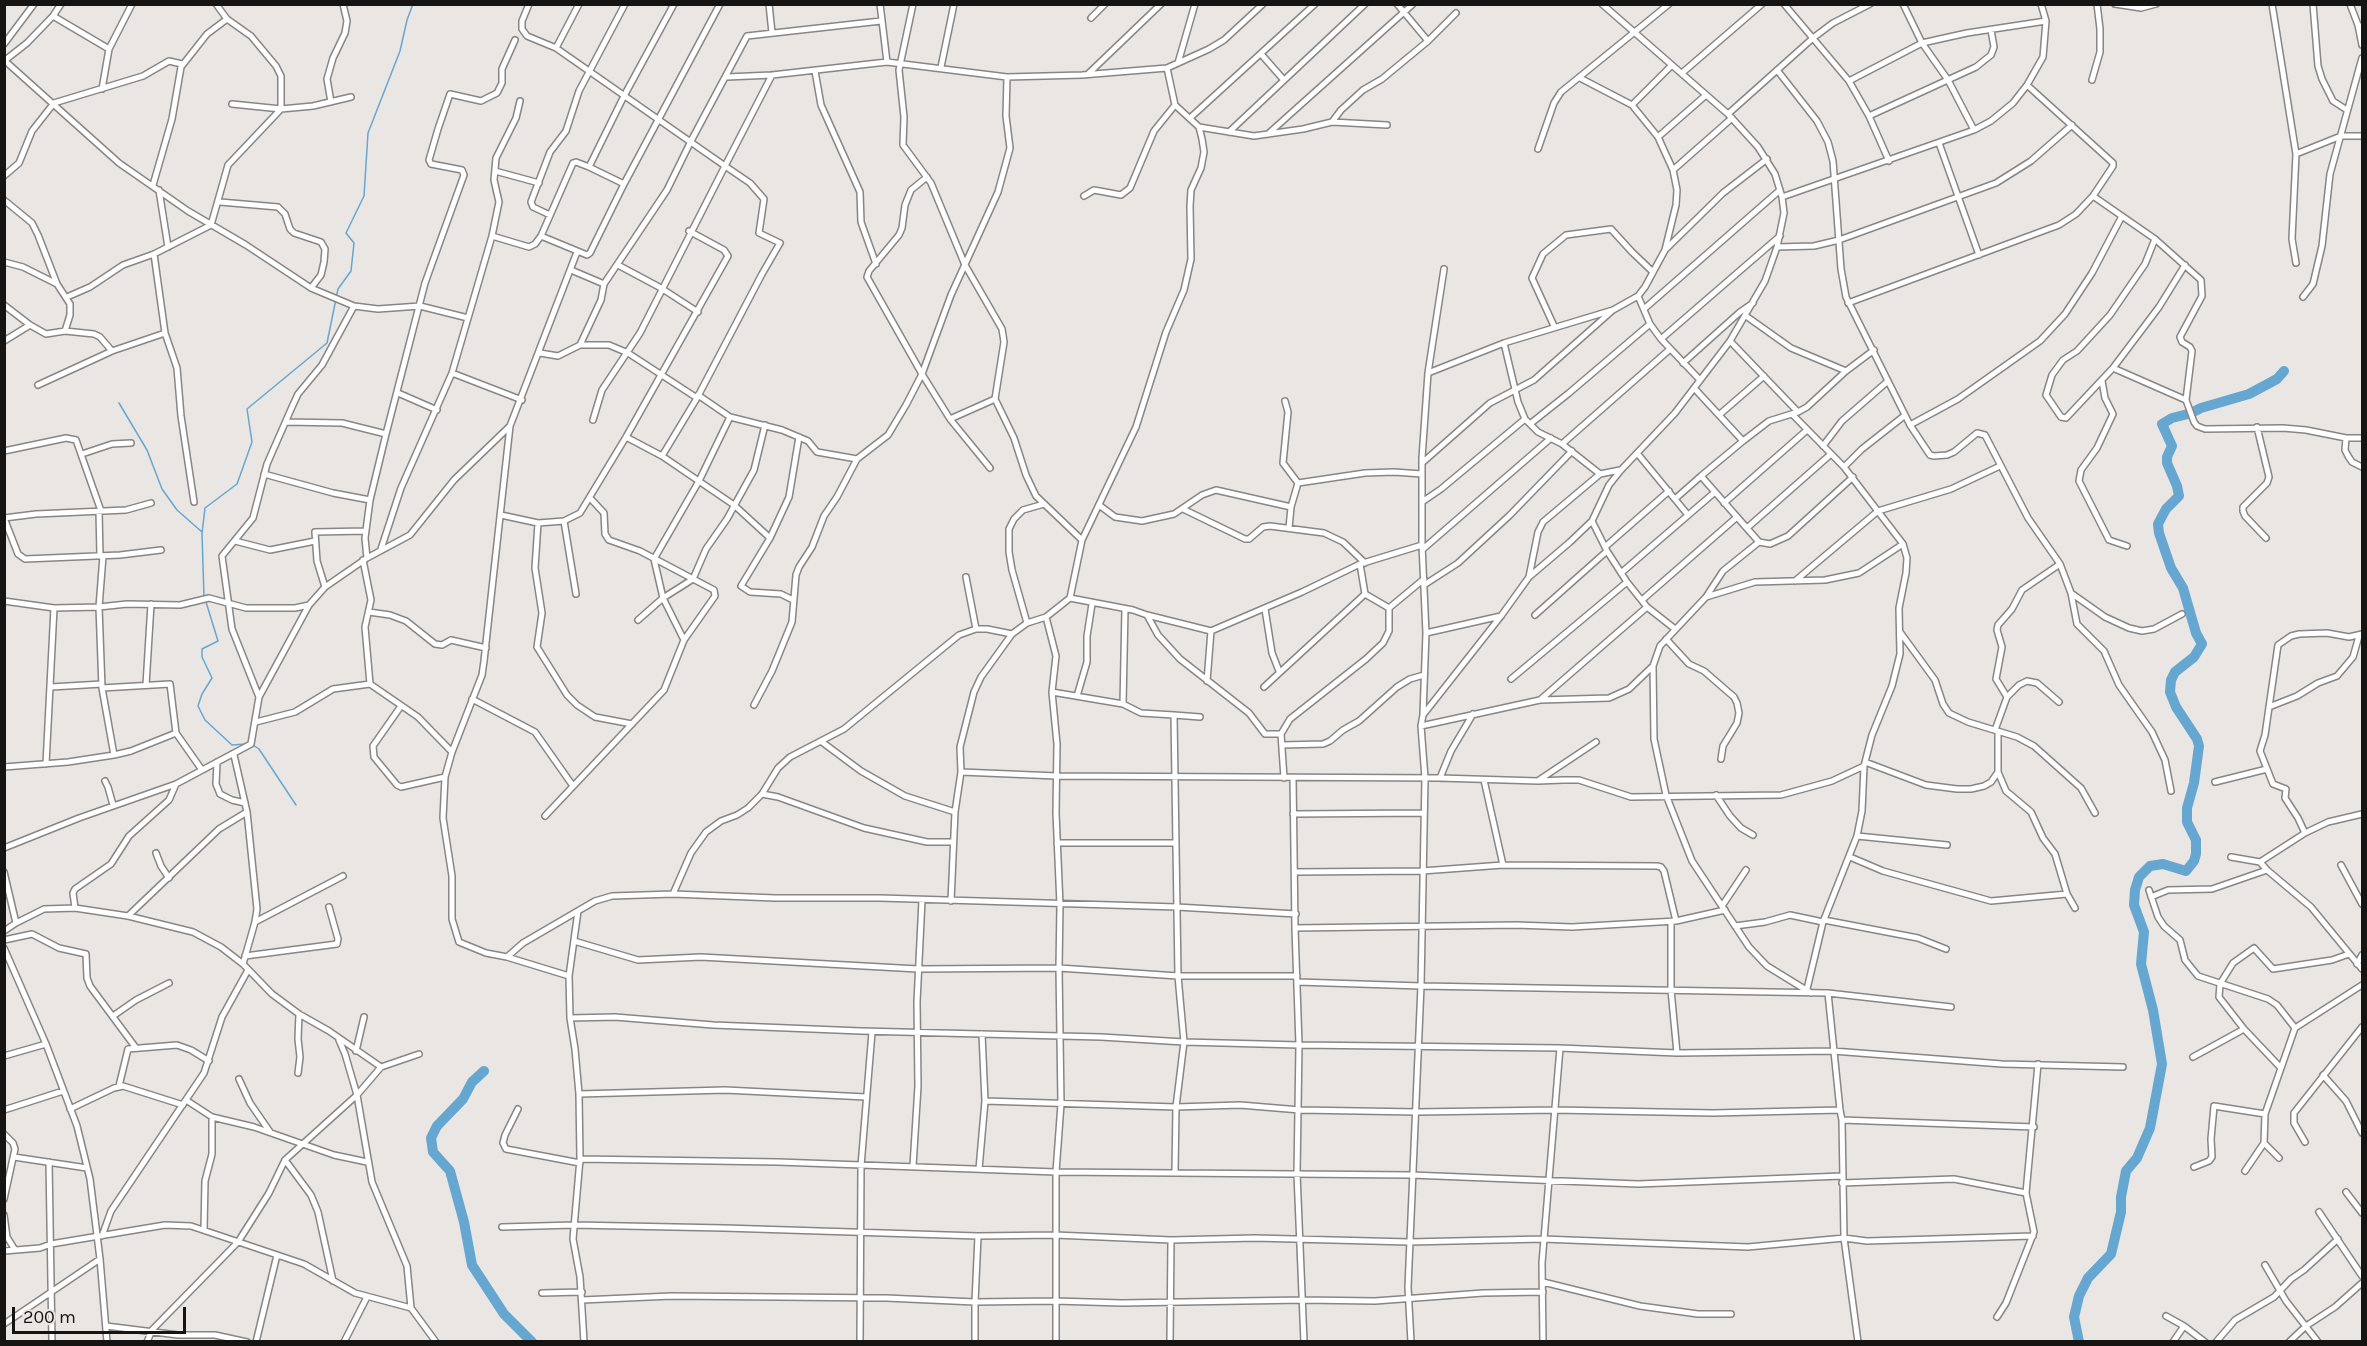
<!DOCTYPE html>
<style>
body{margin:0}
#map{position:relative;width:2367px;height:1346px;overflow:hidden;background:#eae6e4;font-family:Karla,sans-serif}
canvas{display:block}
.frame{position:absolute;inset:0;border:6px solid #151413;pointer-events:none}
.scale{position:absolute;left:12px;top:1307px;width:174px;height:27px;box-sizing:border-box;border:3px solid #151413;border-top:0;padding-left:8px;font-size:18px;line-height:21px;white-space:nowrap;color:#151413;-webkit-text-stroke:4px #eae6e4;paint-order:stroke}
</style>
<div id="map">
<canvas width="2367" height="1346"></canvas>
<div class="frame"></div>
<div class="scale">200 m</div>
</div>
<script>
const context = document.querySelector('canvas').getContext('2d');
context.lineJoin = 'round';
function toPath(rows) {
  const path = new Path2D();
  for (const r of rows) {
    path.moveTo(r[0], r[1]);
    for (let i = 2; i < r.length; i += 2) path.lineTo(r[i], r[i + 1]);
  }
  return path;
}
function stroke(path, color, width, dash) {
  context.strokeStyle = color;
  context.lineWidth = width;
  context.lineCap = dash ? 'butt' : 'round';
  context.setLineDash(dash || []);
  context.stroke(path);
}
stroke(toPath([
 [119,403,147,450,162,489,177,510,202,532],
 [204,597,202,533,205,508,237,484,252,442,247,409,327,343,338,289,351,271,354,243,346,233,364,196,368,133,400,51,407,20,413,4],
 [206,602,218,641,202,649,202,657,212,678,202,694,198,706,205,720,232,745,246,744],
 [253,745,259,749,296,805]
]), '#65a7d0', 1.5);
stroke(toPath([
 [2193,412,2201,408,2249,394,2277,379,2284,371],
 [484,1071,472,1082,463,1099,437,1126,431,1138,433,1152,450,1171,464,1222,472,1265,504,1314,532,1342],
 [2079,1342,2074,1317,2079,1296,2088,1278,2111,1254,2121,1212,2121,1197,2126,1171,2137,1158,2150,1128,2162,1064,2153,1010,2141,964,2144,932,2134,905,2135,890,2139,877,2150,866,2163,864,2186,871,2194,861,2196,854,2196,840,2187,822,2187,808,2194,783,2199,746,2197,739,2176,707,2170,692,2171,680,2175,672,2194,657,2202,644,2196,633,2183,588,2171,568,2159,533,2158,524,2166,509,2179,496,2177,486,2167,463,2167,457,2172,446,2162,424,2172,418,2188,414]
]), '#65a7d0', 10);
const street = toPath([
 [529,4,522,21,522,29,527,36,556,48,725,166,640,333,602,390,593,420],
 [674,4,624,96,589,167,576,162,573,163,541,236,587,255,590,253,624,184,720,4],
 [769,4,772,33],
 [880,4,887,62],
 [913,4,899,70,904,117,903,145,931,183,965,265,1002,329,1004,342,995,399,1014,438,1026,475,1036,496,1082,540],
 [1397,4,1428,41],
 [1784,4,1849,81,1869,116,1889,161],
 [2115,4,2141,8,2156,4],
 [2272,4,2296,154,2292,239,2296,263],
 [2313,4,2318,66,2322,79,2333,101,2347,110],
 [2350,4,2358,25,2362,27],
 [53,16,109,49],
 [1091,18,1105,4],
 [2358,25,2362,45],
 [4,44,34,4],
 [556,48,579,4],
 [1261,54,1283,79],
 [4,60,119,163,188,211,246,245,311,288,354,306,378,309,420,306,468,318],
 [4,61,27,43,53,16,61,4],
 [1178,63,1195,4],
 [941,67,954,4],
 [1777,70,1817,121,1828,142,1833,161,1841,269,1846,297,1910,425,1958,399,2040,341,2065,314,2092,273,2122,216],
 [815,71,821,105,860,192,861,222,876,264],
 [1682,73,1762,4],
 [1088,74,1161,4],
 [727,77,772,75,887,62,1007,77,1082,75,1167,68,1209,49,1224,40,1263,4],
 [1580,78,1632,105,1658,137,1673,170,1677,190,1676,205,1665,250,1645,287,1638,296,1650,324,1661,339,1700,380],
 [2092,80,2100,52,2100,29,2097,4],
 [1849,81,1922,43,1967,33,2046,21],
 [102,89,109,49,132,4],
 [331,102,327,79,333,58,345,33,347,21,343,4],
 [232,104,281,109,313,106,351,97],
 [1632,105,1672,65],
 [1728,114,1813,38,1833,23,1870,4],
 [1869,116,1976,67,1991,55,1994,47,1991,30],
 [1190,118,1315,4],
 [1332,122,1341,110,1363,90,1382,79,1428,41,1456,13],
 [1199,127,1254,136,1303,129,1332,122,1387,125],
 [1974,130,1991,121,2013,103,2027,85,2043,57,2046,21,2041,4],
 [1229,132,1365,4],
 [1268,134,1413,4],
 [1658,137,1706,95],
 [1939,143,1979,255],
 [1538,149,1554,103,1561,92,1669,4],
 [2296,154,2341,136,2362,136],
 [589,167,624,184],
 [1673,170,1732,118],
 [495,171,539,183],
 [4,176,19,163,32,131,54,103,143,76,169,61,182,64],
 [927,177,911,190,905,205,902,228,899,235,869,271,867,277,922,374,950,419,990,468],
 [153,185,172,119,181,67,207,34,227,19],
 [159,190,168,247],
 [1084,196,1094,190,1121,195,1130,188,1154,131,1175,105],
 [2093,196,2155,239,2201,280,2202,296,2180,337,2182,342,2190,347,2192,351,2186,400],
 [1782,197,1974,130,1948,80,1922,43,1903,4],
 [4,200,32,223,38,235,57,284,70,304,70,315,65,331],
 [220,202,278,207,285,214,290,229,294,233,321,242,325,249,324,262,321,275,311,288],
 [550,215,533,207,531,202,550,152,566,131,579,91,625,4],
 [492,236,499,202,494,180,496,158,516,118,520,101],
 [2155,239,2145,264,2110,315,2077,351,2063,360,2052,375,2046,395,2061,417,2066,418,2113,368,2159,307,2185,265],
 [1777,247,1814,246,1839,240,1996,183,2031,161,2072,125],
 [1666,249,1723,193,1767,159],
 [577,252,510,426,484,661,482,675,452,752,445,777,443,818,452,876,452,919,459,942,486,953,507,957,523,943,595,901,612,896,673,894,775,898,880,898,1177,907,1296,914],
 [154,254,165,333,177,368,181,416,194,502],
 [4,262,23,267,57,284],
 [618,265,661,288,698,312],
 [571,270,604,284,667,190,691,141,747,36,881,21],
 [67,297,90,287,123,265,154,254,211,225,228,165,281,109,281,76,276,66,251,36,227,19,216,4],
 [2303,297,2313,284,2322,246,2330,174,2362,58],
 [1848,303,2059,225,2076,214,2093,196,2113,166,2113,163,2027,85],
 [4,305,30,325,46,334,65,331,94,334,100,337,112,351],
 [1644,309,1780,190],
 [1746,316,1791,348,1846,371],
 [1554,326,1532,278,1543,254,1566,235,1611,229,1632,252,1653,272],
 [1661,339,1780,236],
 [4,341,30,325],
 [1730,341,1798,412],
 [1504,343,1518,402,1525,419,1538,432,1562,444,1600,474],
 [580,345,601,300,604,284],
 [540,353,558,356,580,345,609,345,628,353,697,398],
 [1683,363,1740,312,1753,303],
 [2113,368,2186,400,2194,422,2197,426,2205,429,2283,428,2306,430,2346,438,2362,438],
 [452,373,522,400],
 [1428,373,1504,343,1613,310,1638,296],
 [2102,381,2105,398,2113,414,2097,448,2081,470,2079,481,2109,540,2127,546],
 [38,385,112,351,165,333],
 [1694,388,1743,441,1701,476,1759,542,1770,544,1788,536,1853,477],
 [398,393,437,410],
 [698,395,730,417,782,430,808,441,817,452,857,459],
 [1285,401,1288,412,1283,463,1298,483,1291,507,1289,528],
 [1792,414,1844,467],
 [1719,415,1764,376],
 [950,419,995,399],
 [286,422,342,423,386,434],
 [1530,424,1569,393,1650,324],
 [1910,425,1930,455,1934,456,1947,455,1954,452,1977,433,1985,435,2028,518,2060,564,2071,593,2077,624,2104,651,2119,685,2152,732,2165,760,2171,791],
 [2257,427,2269,477,2267,483,2243,507,2243,511,2245,516,2266,538],
 [626,437,662,456,734,505,770,538],
 [2346,438,2345,450,2348,456,2352,462,2362,467],
 [1743,441,1769,421,1798,412,1807,407,1846,371,1874,350],
 [1562,444,1669,350],
 [1823,446,1842,421,1888,381],
 [4,451,66,438,76,440,101,511],
 [1637,453,1688,515],
 [82,454,112,444,131,443],
 [662,456,697,398,762,274,780,243,759,233,764,199,750,183,725,166,772,75],
 [1422,463,1490,403,1534,380,1613,310],
 [264,474,333,493,370,500],
 [1298,483,1365,473,1394,472,1422,474],
 [1675,499,1701,476],
 [1422,502,1441,489,1525,419],
 [1724,503,1807,430],
 [1099,505,1115,517,1142,521,1174,514,1202,495,1216,490,1291,507],
 [1183,509,1245,539,1249,539,1263,527,1270,526,1324,533,1343,542,1365,563],
 [99,511,100,556],
 [501,515,538,523,564,521,580,513,626,437,728,256,724,250,689,231],
 [4,518,18,554,25,559,120,555,161,550],
 [4,518,36,514,126,510,151,503],
 [564,521,576,594],
 [1592,521,1607,551,1627,582,1647,607,1675,629],
 [538,523,535,568,542,613,537,647,567,695,577,705,595,717,632,724],
 [1747,528,1831,454],
 [235,541,270,550,315,541],
 [1605,547,1669,491],
 [381,549,401,488,452,373,492,236,529,247,535,244,541,236],
 [1423,549,1551,438],
 [103,556,99,607,102,688,114,755],
 [367,558,365,538,370,500,386,434,425,283,464,175,462,170,431,164,429,160,438,129,450,94,481,101,497,93,502,83,502,69,515,40],
 [363,560,371,600,365,627,370,684],
 [1360,564,1365,594,1389,608],
 [1621,573,1715,492],
 [966,577,976,629],
 [1529,577,1538,532,1543,522,1600,474,1620,470],
 [1795,581,1878,511,1951,489,2000,466],
 [1424,585,1458,563,1510,515,1572,451],
 [325,587,317,561,315,532,366,531],
 [2071,593,2105,617,2129,628,2142,631,2154,629,2182,614],
 [1706,597,1723,571,1759,542],
 [1070,598,1082,540,1136,427,1166,332,1184,290,1191,259,1190,206,1191,190,1201,168,1204,152,1202,139,1199,127,1175,105,1167,68],
 [793,600,781,594,750,592,741,586,770,538,789,497,799,437],
 [1642,600,1737,517],
 [4,601,54,608,99,607,127,604,180,605,209,598,246,608,295,608,309,605],
 [1125,609,1123,704,1141,713,1174,715,1178,976,1184,1042,1176,1107,1175,1172],
 [1265,609,1272,653,1279,671],
 [369,612,390,615,406,621,435,644,442,645,451,640,486,648],
 [1147,615,1211,631,1302,592,1360,564,1422,545],
 [1535,615,1607,551],
 [1046,617,1056,656,1052,692,1057,744,1056,813,1060,905,1059,968,1061,1104,1056,1172,1056,1342],
 [638,620,663,598,693,579,706,549,727,519,754,470,765,425],
 [1027,623,1012,570,1009,552,1009,529,1014,519,1023,510,1044,504],
 [1900,632,1935,680,1943,704,1949,713,1968,722,2017,737,2034,746,2081,788,2095,813],
 [1426,633,1501,616],
 [1666,639,1689,664,1704,671,1734,697,1737,703,1739,713,1737,723,1723,746,1721,759],
 [684,640,663,598,654,559,699,481,730,417],
 [1511,679,1627,582],
 [1207,681,1211,631],
 [146,685,151,604],
 [51,687,102,684],
 [1264,687,1365,594],
 [102,688,170,684,176,733,202,770],
 [1052,692,1123,704],
 [1077,696,1087,662,1087,636,1092,604],
 [259,697,232,629,222,556,253,518,267,464,292,407,298,394,322,365,354,306],
 [2007,697,1996,679,2002,647,1997,630,1998,625,2012,609,2022,590,2060,564],
 [472,699,535,732,573,786],
 [1540,700,1647,607],
 [754,705,772,671,792,622,796,575,799,567,812,547,824,516,837,497,857,459,888,435,906,405,922,374,951,295,998,192,1010,148,1006,116,1007,77],
 [401,706,373,746,374,757,397,785,401,787,445,777],
 [2269,707,2297,696,2318,683,2337,676,2353,657,2359,636],
 [1423,714,1426,633,1422,545,1422,458,1428,373,1444,269],
 [1174,715,1200,717],
 [256,722,295,712,333,689,370,684,418,717,452,752],
 [1421,726,1540,700,1609,698,1629,689,1653,666],
 [1995,730,2007,697,2019,685,2027,681,2037,683,2059,702],
 [1998,731,1998,772,2006,791,2031,812,2043,838,2055,854,2067,894,2075,908],
 [1281,734,1290,719,1366,659,1383,643,1389,631,1389,608,1424,579],
 [822,742,861,771,905,796,955,812],
 [1282,745,1323,744,1330,741,1343,730,1359,721,1397,687,1410,679,1424,675],
 [234,755,247,812,257,909,255,922,243,964],
 [217,762,216,784,220,794,232,800,245,803],
 [1865,762,1926,785,1957,789,1971,789,1984,786,1991,782,1998,772],
 [46,764,54,608],
 [4,767,68,762,114,755,131,751,176,733],
 [961,772,1057,776,1440,778,1538,781,1563,780,1579,780,1631,797,1781,795,1832,781,1864,766],
 [1293,777,1295,928,1299,1045,1297,1174,1304,1342],
 [1440,778,1451,751,1473,714],
 [1484,780,1503,865],
 [1539,780,1596,742],
 [105,781,108,787,113,805],
 [2215,782,2267,769],
 [762,794,778,797,864,828,927,842,953,842],
 [1716,795,1730,816,1741,828,1753,835],
 [1293,814,1424,813],
 [545,816,664,690,684,640,715,596,714,590,640,551,609,540,605,534,604,513,590,498],
 [2305,833,2298,818,2285,798,2286,789,2273,784,2260,751,2265,735,2278,645,2291,636,2299,634,2327,633,2349,637,2362,634],
 [1857,836,1947,845],
 [1057,843,1175,843],
 [4,848,79,818,176,784,251,744,259,697,309,605,325,587,367,558,410,535,454,480,510,426],
 [156,853,161,866,169,878],
 [1850,857,1883,871,1991,901,2067,894],
 [2231,857,2260,862,2267,870],
 [2260,862,2305,833,2328,822,2362,814],
 [2341,865,2362,904],
 [4,872,16,923,4,931],
 [1295,872,1422,871,1503,865,1657,866,1661,867,1664,871,1676,921],
 [2149,890,2158,917,2164,926,2180,940,2185,960,2198,976,2268,999,2277,1005,2295,1028],
 [673,894,691,853,706,832,721,821,737,815,748,808,762,794,778,768,790,757,844,729,959,635,976,629,987,629,1012,634],
 [2151,897,2168,890,2212,889,2267,870,2311,907,2362,969],
 [951,901,955,812,961,772,960,747,974,692,981,677,1012,634,1027,623,1046,617,1070,598,1133,610,1147,615,1158,635,1180,659,1249,713,1265,734,1281,734,1284,778],
 [1722,906,1746,870],
 [75,908,73,893,75,889,111,864,129,836,169,800,176,784],
 [578,911,569,976,570,1018,575,1049,579,1094,580,1159,573,1239,580,1277,584,1342],
 [128,916,219,829,247,812],
 [1824,920,1918,938,1946,949],
 [255,922,343,876],
 [1671,922,1671,990,1677,1053],
 [16,923,44,909,75,908,128,916,193,932,221,947,243,964,272,994,299,1014,329,1031,381,1067,357,1095,285,1160,269,1193,238,1242,152,1330,147,1342],
 [1735,926,1765,922,1790,915,1823,922],
 [1295,928,1516,925,1572,927,1676,921,1725,910],
 [4,940,32,934,59,948,86,954,87,978,90,986,136,1048],
 [574,941,638,960,701,957,918,969,1059,968,1178,976,1297,976],
 [4,948,46,1044,77,1126,90,1179,100,1259,107,1342],
 [245,956,337,944,338,939,329,907],
 [507,957,569,976],
 [2357,964,2362,955],
 [1298,982,1421,986,1828,993,1840,1110,1842,1120,1844,1238,1858,1342],
 [1807,989,1823,922,1857,836,1862,811,1864,766,1872,735,1892,686,1900,654,1899,608,1906,573,1907,558,1903,544,1844,467,1862,449,1904,416],
 [1811,993,1767,966,1749,947,1692,861,1666,795,1654,739,1653,666,1660,646,1706,597,1755,582,1825,580,1859,573,1903,544],
 [1828,993,1951,1007],
 [113,1016,136,1000,169,983],
 [570,1018,615,1017,713,1025,861,1031,1101,1037,1184,1042,1299,1045,1560,1048,1677,1053,1833,1051,2002,1064,2123,1067],
 [982,1034,985,1101],
 [339,1040,345,1054,357,1095,372,1182,407,1266,411,1308],
 [356,1051,364,1017],
 [4,1056,46,1044],
 [2193,1057,2244,1029],
 [381,1067,419,1054],
 [2280,1067,2244,1029,2219,997,2220,984,2233,963,2254,948,2273,969,2332,960,2349,954],
 [298,1073,300,1057,298,1039,299,1014],
 [2323,1075,2346,1101,2362,1133],
 [239,1079,250,1103,270,1132],
 [119,1086,128,1049,177,1045,191,1050,209,1061],
 [579,1094,725,1090,866,1097],
 [186,1100,212,1117,254,1127,334,1155,367,1162],
 [70,1109,114,1088,123,1086,183,1105],
 [518,1109,505,1135,503,1143,506,1149,580,1163],
 [4,1110,63,1091],
 [1842,1120,2034,1127],
 [4,1134,13,1143,15,1149,4,1199],
 [2305,1142,2294,1123,2294,1113,2362,1027],
 [2264,1143,2279,1158],
 [14,1157,87,1168],
 [580,1159,778,1162,1056,1172,1411,1175,1638,1184,1842,1176],
 [285,1160,311,1195,318,1212,333,1281],
 [49,1162,52,1342],
 [913,1166,918,1086,917,1002,922,900],
 [2194,1167,2209,1161,2212,1157,2211,1139,2214,1106,2265,1114],
 [979,1169,985,1101,1176,1107,1240,1105,1300,1110,1417,1112,1555,1110,1713,1113,1840,1110],
 [2245,1171,2264,1143,2265,1114,2295,1028,2362,985],
 [1842,1183,1954,1179,2026,1193],
 [2346,1192,2362,1213],
 [2319,1212,2362,1276],
 [4,1215,7,1237,15,1250],
 [502,1227,574,1225,724,1228,978,1236,1055,1235,1171,1240,1255,1238,1409,1242,1543,1239,1748,1247,1844,1238,1867,1241,2033,1236],
 [204,1230,205,1181,212,1154,212,1117],
 [102,1236,111,1211,204,1073,222,1017,248,970],
 [4,1251,40,1248,51,1244,165,1225,191,1226,304,1264,355,1293,411,1308,436,1342],
 [2265,1265,2286,1301,2318,1342],
 [1543,1282,1640,1306,1698,1314,1731,1314],
 [542,1293,582,1292],
 [582,1300,671,1296,886,1298,975,1302,978,1236],
 [2166,1316,2184,1326,2205,1342],
 [1997,1317,2006,1303,2034,1232,2026,1193,2038,1064],
 [4,1324,100,1259],
 [106,1326,178,1335,215,1335,247,1342],
 [256,1342,277,1255],
 [344,1342,367,1297],
 [860,1342,861,1166,872,1032],
 [975,1342,975,1302,1055,1301,1122,1303,1303,1300,1375,1301,1483,1293,1543,1292],
 [1170,1342,1171,1240],
 [1411,1342,1408,1287,1421,986,1425,778,1421,726,1423,715,1501,616,1529,577,1570,542,1592,521,1609,485,1621,470,1675,413,1730,341,1765,281,1777,247,1784,213,1782,197,1775,174,1758,147,1728,114,1602,4],
 [1543,1342,1542,1263,1560,1048],
 [2173,1342,2184,1326],
 [2216,1342,2235,1320,2274,1297,2291,1279,2304,1270,2338,1239],
 [2289,1342,2306,1326,2335,1307,2362,1283]
]);
stroke(street, '#898583', 8);
stroke(street, '#fff', 5);
</script>
